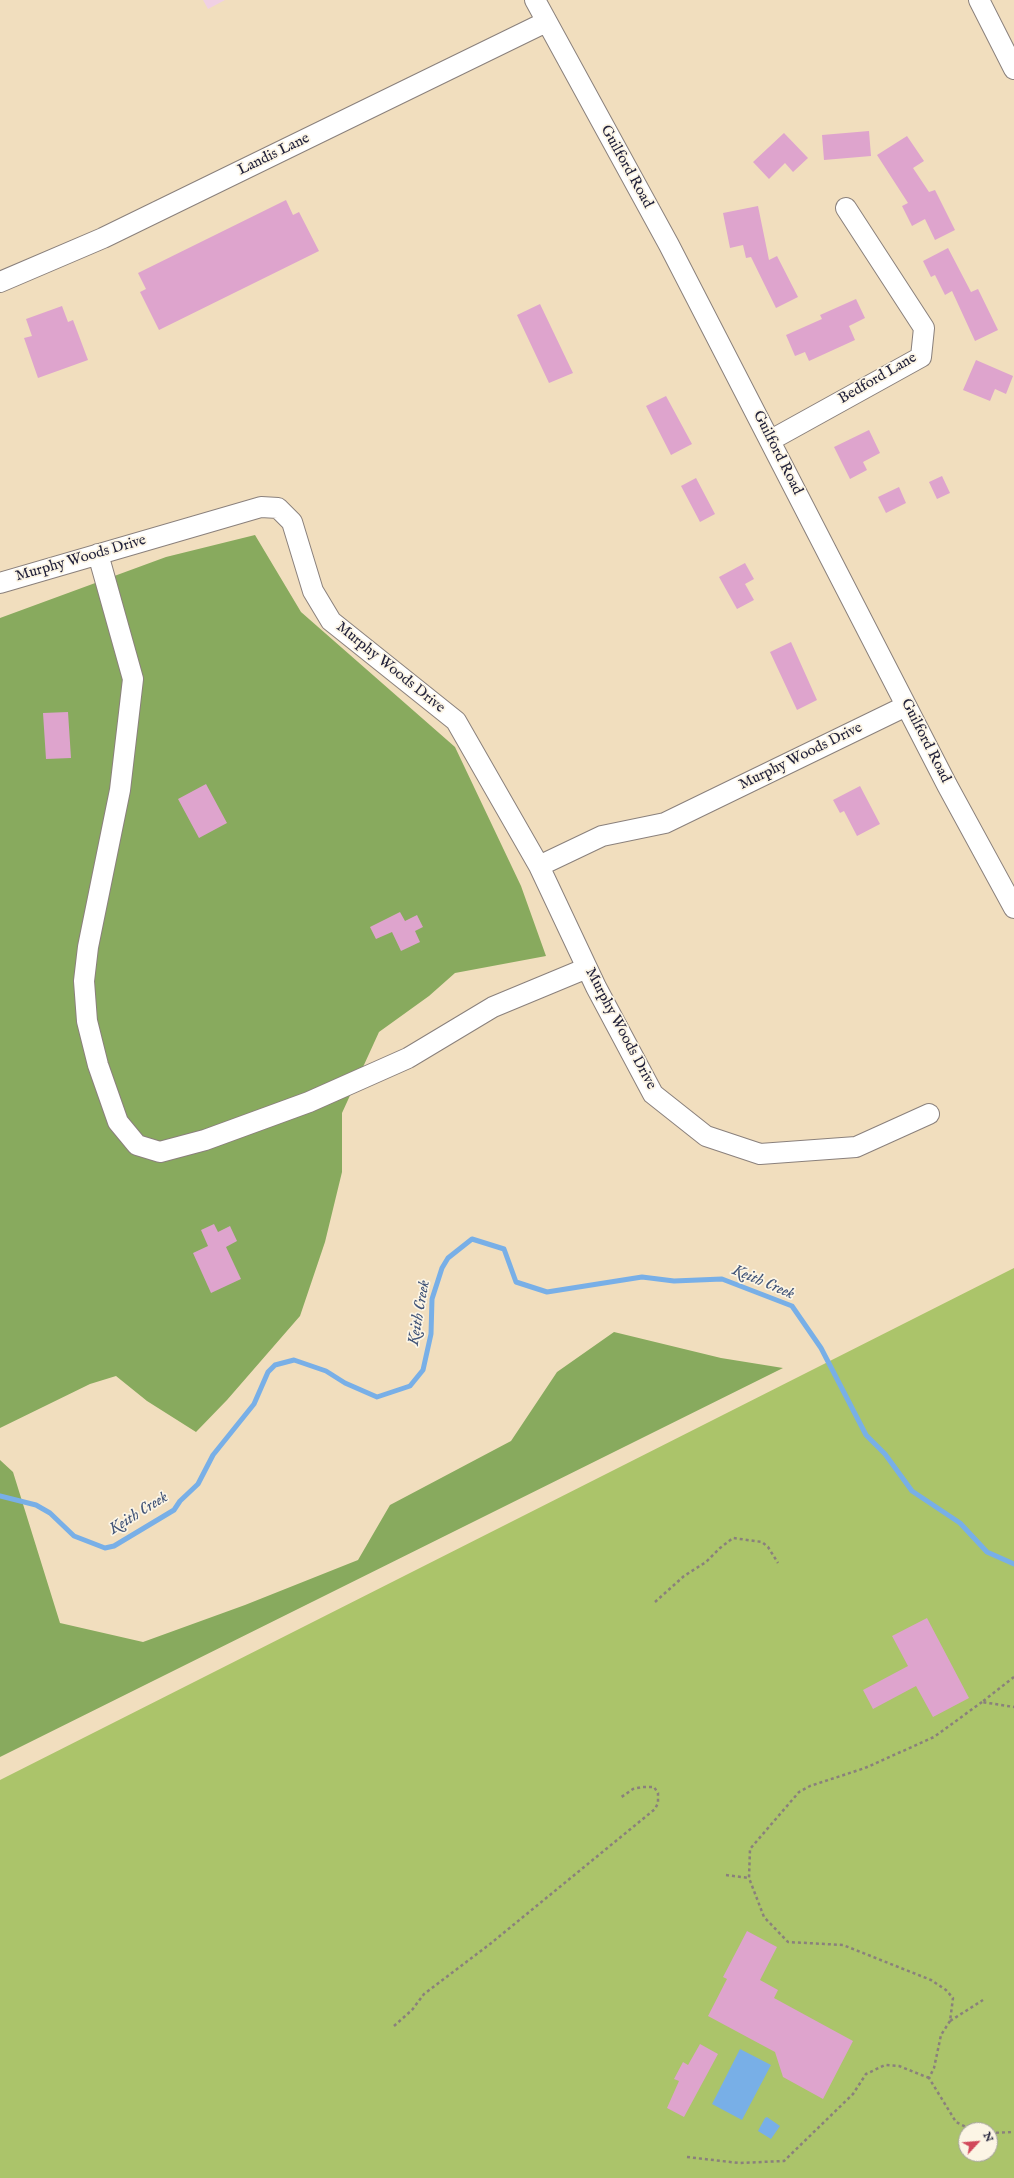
<!DOCTYPE html>
<style>
body{margin:0}
#map{position:relative;width:1014px;height:2178px;overflow:hidden;background:#f1debe;font-family:"IM FELL English",serif}
canvas{display:block}
.north{position:absolute;left:958px;top:2122px;width:40px;height:40px;box-sizing:border-box;background:#fcf5e5;border:1px solid #a5a1a1;border-radius:50%;rotate:64deg;font-size:11px;font-weight:700;line-height:16px;text-align:center;color:#22223b}
.north::after{content:'';display:block;margin:auto;width:14px;height:18px;background:#d1495b;clip-path:polygon(50% 0,100% 100%,50% 72%,0 100%)}
</style>
<div id="map">
<canvas width="1014" height="2178"></canvas>
<div class="north">N</div>
</div>
<script>
const context = document.querySelector('canvas').getContext('2d');
context.lineJoin = 'round';
function fillPath(path, color) {
  context.fillStyle = color;
  context.fill(path, 'evenodd');
}
function toPath(rows) {
  const path = new Path2D();
  for (const r of rows) {
    path.moveTo(r[0], r[1]);
    for (let i = 2; i < r.length; i += 2) path.lineTo(r[i], r[i + 1]);
  }
  return path;
}
function stroke(path, color, width, dash) {
  context.strokeStyle = color;
  context.lineWidth = width;
  context.lineCap = dash ? 'butt' : 'round';
  context.setLineDash(dash || []);
  context.stroke(path);
}
function drawText(font, color, halo, rows, align = 'center') {
  context.font = font + ' "IM FELL English",serif';
  context.lineWidth = 3.5;
  context.setLineDash([]);
  context.textBaseline = 'middle';
  context.strokeStyle = halo;
  context.fillStyle = color;
  for (const [text, x, y, turn = 0] of rows) {
    context.save();
    context.translate(x, y);
    context.rotate((+turn || 0) * Math.PI / 180);
    context.textAlign = isNaN(turn) ? turn : align;
    if (halo) context.strokeText(text, 0, 0);
    context.fillText(text, 0, 0);
    context.restore();
  }
}
fillPath(toPath([
 [203,0,225,0,208,9]
]), '#f0d0e4');
fillPath(toPath([
 [1014,1268,1014,2178,0,2178,0,1780],
 [966,2130,990,2130,990,2154,966,2154]
]), '#abc46a');
fillPath(toPath([
 [255,535,301,612,455,747,521,886,546,956,455,973,429,996,379,1032,342,1113,342,1172,325,1242,300,1316,227,1400,196,1432,147,1401,116,1376,90,1384,0,1428,0,618,166,557],
 [614,1332,721,1358,783,1368,0,1757,0,1460,13,1472,60,1623,143,1642,245,1605,358,1560,390,1505,511,1441,557,1372]
]), '#88aa5e');
fillPath(toPath([
 [740,2049,771,2065,742,2120,712,2104],
 [767,2117,780,2126,771,2139,758,2131,765,2118]
]), '#78afe7');
stroke(toPath([
 [0,1496,36,1505,50,1513,74,1536,105,1548,114,1546,174,1510,180,1501,198,1484,213,1455,254,1404,268,1372,275,1365,294,1360,326,1371,345,1383,377,1397,410,1386,423,1370,431,1334,432,1299,442,1268,448,1258,472,1239,504,1249,516,1282,547,1292,642,1277,674,1281,722,1279,792,1306,821,1348,866,1435,885,1454,912,1491,960,1523,987,1552,1014,1564]
]), '#78afe7', 5);
fillPath(toPath([
 [869,131,871,156,824,160,822,135],
 [784,133,808,158,793,172,785,163,769,179,753,162],
 [907,136,924,161,913,168,929,192,935,190,955,230,935,240,925,219,912,226,902,206,908,203,877,155],
 [286,200,293,215,299,212,319,251,159,330,140,292,146,289,138,273],
 [758,206,769,260,777,256,798,297,776,308,751,257,746,258,743,245,730,248,723,213],
 [948,248,971,292,978,289,998,330,975,341,952,291,945,295,935,275,931,277,923,261],
 [856,299,865,318,849,326,855,340,809,361,805,352,795,356,786,335,822,319,820,315],
 [540,304,573,373,549,383,517,315],
 [62,306,68,322,73,320,88,360,38,378,24,338,32,336,26,319],
 [976,360,1013,376,1006,394,995,389,990,401,963,390],
 [666,396,692,444,671,455,646,406],
 [869,430,880,453,863,462,867,470,850,479,834,447],
 [942,476,950,493,937,499,929,482],
 [696,478,715,514,700,522,681,486],
 [899,487,906,503,886,513,878,497],
 [745,563,754,579,745,584,754,600,737,609,719,577],
 [791,642,817,700,797,710,770,652],
 [68,712,71,758,46,759,43,713],
 [206,784,227,823,199,838,178,799],
 [860,786,880,824,857,836,844,811,840,813,833,800],
 [400,912,405,921,417,915,423,927,415,931,420,942,401,951,392,932,376,939,370,927],
 [214,1224,218,1232,230,1226,237,1241,226,1247,241,1279,211,1293,193,1253,208,1246,201,1230],
 [927,1618,969,1698,933,1717,916,1686,873,1709,863,1690,908,1666,892,1636],
 [747,1931,777,1947,760,1980,778,1990,774,1998,853,2041,823,2099,783,2077,775,2052,708,2016,727,1979,723,1977],
 [700,2044,718,2054,684,2117,667,2108,679,2081,674,2079,683,2062,688,2065]
]), '#dea4cd');
const minor = toPath([
 [535,0,669,245,947,785,1014,908],
 [979,0,1014,69],
 [0,282,103,238,546,22],
 [771,440,921,357,924,328,846,208],
 [98,554,133,679,120,790,88,947,84,981,87,1021,98,1065,118,1122,137,1145,160,1152,205,1140,309,1102,408,1058,493,1007,587,968],
 [0,583,261,507,278,508,292,522,313,591,331,621,456,721,539,866,596,987,653,1094,706,1136,760,1154,856,1147,929,1114],
 [539,866,602,836,665,823,906,706]
]);
stroke(minor, '#8a807c', 22);
stroke(toPath([
 [655,1602,684,1576,706,1562,720,1548,733,1538,762,1542,768,1547,778,1563],
 [1014,1677,982,1702,1014,1707],
 [982,1702,934,1737,865,1768,810,1786,799,1792,750,1849,749,1878,764,1917,788,1942,843,1945,931,1980,946,1990,953,1998,950,2021,983,2000],
 [726,1875,749,1878],
 [950,2021,941,2035,934,2068,929,2078,956,2122,972,2130],
 [394,2026,412,2010,424,1994,490,1944,655,1809,658,1803,658,1793,654,1787,642,1787,633,1789,620,1798],
 [990,2133,1014,2132],
 [687,2157,739,2163,784,2161,853,2094,866,2074,885,2065,899,2066,929,2078]
]), '#8a807c', 2.5, [3, 3]);
stroke(minor, '#fff', 20);
drawText('15px', '#22223b', '#fcf5e5', [
 ["Landis Lane",274,155,-26],
 ["Guilford Road",626,167,61],
 ["Bedford Lane",878,379,-30],
 ["Guilford Road",777,453,63],
 ["Murphy Woods Drive",81,559,-16],
 ["Murphy Woods Drive",390,668,39],
 ["Guilford Road",925,741,63],
 ["Murphy Woods Drive",801,757,-26],
 ["Murphy Woods Drive",620,1029,62]
]);
drawText('italic 16px', '#405377', '#fcf5e5', [
 ["Keith Creek",763,1283,23],
 ["Keith Creek",420,1313,-80],
 ["Keith Creek",139,1514,-32]
]);
</script>
